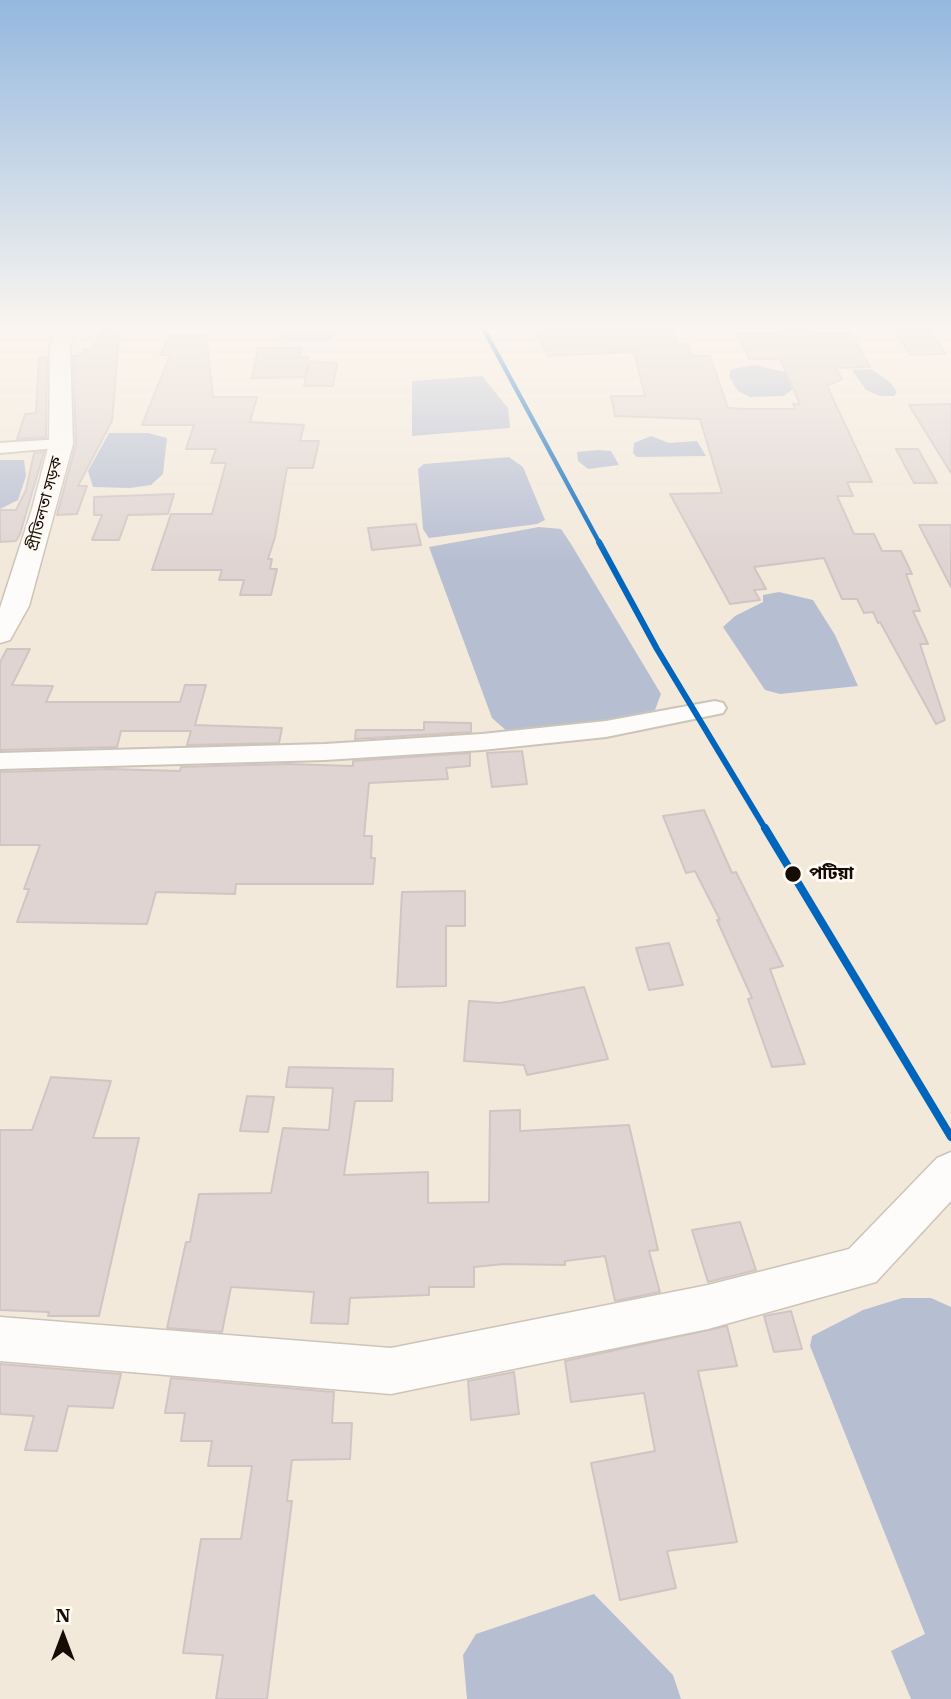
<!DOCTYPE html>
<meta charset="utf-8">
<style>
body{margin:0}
#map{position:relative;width:951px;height:1699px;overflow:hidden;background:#f3e9db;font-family:"IBM Plex Serif",serif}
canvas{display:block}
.north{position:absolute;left:28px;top:1601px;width:70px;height:70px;-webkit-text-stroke:5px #fffaf4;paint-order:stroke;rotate:0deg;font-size:19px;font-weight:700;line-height:28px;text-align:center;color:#150d03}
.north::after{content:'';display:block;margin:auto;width:24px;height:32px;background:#150d03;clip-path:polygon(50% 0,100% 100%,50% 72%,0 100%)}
</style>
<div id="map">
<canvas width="951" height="1699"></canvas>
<div class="north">N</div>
</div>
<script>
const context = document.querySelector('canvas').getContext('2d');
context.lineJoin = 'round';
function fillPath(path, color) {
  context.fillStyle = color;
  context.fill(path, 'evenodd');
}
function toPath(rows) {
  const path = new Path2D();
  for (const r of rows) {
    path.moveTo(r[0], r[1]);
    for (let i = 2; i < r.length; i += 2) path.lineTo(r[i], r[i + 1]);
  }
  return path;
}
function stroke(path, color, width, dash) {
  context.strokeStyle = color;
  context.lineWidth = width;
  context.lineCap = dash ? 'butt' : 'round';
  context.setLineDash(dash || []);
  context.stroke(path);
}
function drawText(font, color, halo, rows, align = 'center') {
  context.font = font + ' "IBM Plex Serif","Noto Sans Bengali",serif';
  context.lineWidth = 6;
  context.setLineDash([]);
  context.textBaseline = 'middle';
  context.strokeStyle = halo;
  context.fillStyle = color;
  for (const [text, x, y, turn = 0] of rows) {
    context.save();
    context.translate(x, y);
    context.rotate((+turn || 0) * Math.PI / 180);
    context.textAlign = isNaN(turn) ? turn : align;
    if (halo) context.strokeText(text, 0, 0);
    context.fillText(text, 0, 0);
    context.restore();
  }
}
fillPath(toPath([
 [277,326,337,326,336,334,328,341,294,342,281,339],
 [755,365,789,373,795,383,793,389,784,396,750,397,738,391,729,376,731,369],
 [871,369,890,382,897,392,894,396,880,396,866,390,852,370],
 [482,376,508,408,510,428,412,436,412,381],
 [109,433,148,433,167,438,163,474,151,485,130,488,93,487,88,471],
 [651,436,669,443,697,441,706,456,637,457,633,453,634,443],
 [598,450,611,451,619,465,588,469,578,461,577,452],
 [509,457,523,467,545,520,537,524,429,538,423,529,418,469,424,464],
 [0,460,24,460,26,476,18,500,0,509],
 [539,527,561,529,571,544,661,694,655,710,598,723,508,732,492,718,429,547],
 [779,592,813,600,835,635,858,686,780,694,765,690,723,627,735,616,763,602,763,595],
 [902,1298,931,1298,951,1307,951,1699,911,1699,891,1651,925,1634,810,1346,812,1336,863,1310],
 [594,1594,673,1675,681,1699,467,1699,463,1655,476,1634]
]), '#b6bed2');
const building = toPath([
 [104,326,120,326,112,421,78,486,87,486,77,514,57,515,76,444,73,356,81,355,84,349,92,349,104,326],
 [534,326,673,327,678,344,688,344,692,356,710,356,728,408,746,409,795,409,793,404,800,404,780,359,749,359,738,333,779,333,776,326,812,326,815,333,851,333,870,367,836,368,842,379,827,386,872,482,847,482,853,496,837,496,854,534,874,534,882,551,901,551,912,574,906,574,920,611,913,611,928,644,920,644,945,720,936,724,880,622,878,623,873,612,864,613,857,599,842,599,824,558,754,567,766,589,754,590,760,600,730,604,670,494,722,493,700,419,615,416,611,396,645,396,634,352,548,356,534,326],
 [899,326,927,326,946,354,910,355,895,331,902,330,899,326],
 [171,334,206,334,213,397,257,397,250,422,304,425,300,441,319,441,313,468,287,468,275,537,268,559,272,559,270,569,277,569,271,595,240,595,244,580,219,580,222,570,152,570,171,514,212,514,226,463,211,463,216,449,186,449,194,425,142,425,170,355,160,355,171,334],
 [258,348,301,348,300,357,308,357,305,377,252,378,258,348],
 [39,357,47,357,46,437,17,439,25,414,36,413,39,357],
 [310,361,337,363,333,386,304,386,310,361],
 [951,404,951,473,909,405,951,404],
 [896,449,918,449,937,483,914,483,896,449],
 [44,452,20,534,16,541,0,542,0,510,16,510,26,490,34,453,44,452],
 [174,494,168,514,128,515,119,540,92,540,102,515,94,515,94,497,174,494],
 [416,524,421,545,372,550,368,528,416,524],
 [919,525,951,525,951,587,919,525],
 [7,649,30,649,12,685,53,686,46,702,180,702,185,685,206,685,195,725,282,728,279,743,187,745,191,731,121,731,117,747,0,750,0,662,7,649],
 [424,722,471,723,471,732,355,739,356,730,424,730,424,722],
 [522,751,527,784,492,787,487,753,522,751],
 [470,753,470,766,446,768,448,779,369,783,364,836,372,836,371,858,375,858,373,884,236,884,235,894,156,892,147,924,17,922,29,889,24,889,40,845,0,845,0,772,110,769,180,771,181,767,288,764,353,766,353,761,470,753],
 [704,810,732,873,736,872,783,966,770,969,805,1064,772,1067,748,999,752,998,717,920,720,920,695,871,686,873,663,816,704,810],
 [465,891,465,926,446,926,446,986,397,987,402,892,465,891],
 [669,943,683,985,649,990,636,948,669,943],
 [584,987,608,1059,527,1075,524,1065,464,1061,469,1001,500,1003,584,987],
 [289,1067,393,1069,392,1101,355,1101,344,1175,428,1172,428,1203,489,1202,490,1111,520,1110,520,1131,629,1125,658,1250,649,1251,660,1292,615,1301,605,1256,565,1261,565,1265,504,1264,474,1267,474,1287,429,1287,429,1295,350,1298,348,1324,311,1323,314,1292,231,1287,222,1332,167,1328,186,1242,190,1242,199,1194,271,1193,283,1128,329,1130,333,1088,286,1087,289,1067],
 [51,1077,111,1081,93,1138,139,1138,99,1316,48,1316,49,1312,0,1310,0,1130,32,1130,51,1077],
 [247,1096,274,1097,268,1132,240,1131,247,1096],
 [740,1222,756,1270,708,1282,692,1230,740,1222],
 [791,1311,802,1349,774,1352,764,1316,791,1311],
 [727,1326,737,1366,698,1371,737,1542,667,1551,676,1588,620,1600,591,1463,655,1451,644,1393,571,1402,565,1361,727,1326],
 [0,1364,121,1374,113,1408,68,1406,57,1451,25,1450,34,1416,0,1414,0,1364],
 [514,1372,519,1414,471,1420,468,1381,514,1372],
 [171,1378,334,1392,332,1423,352,1423,350,1459,292,1460,287,1501,292,1501,267,1699,216,1699,223,1655,183,1653,201,1539,241,1539,252,1466,208,1466,212,1441,181,1441,185,1413,165,1413,171,1378]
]);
fillPath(building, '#dfd4d1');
stroke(building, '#d1c5c3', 2);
const minor = toPath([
 [61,439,67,441,67,447,0,453,0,443,61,439],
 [715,701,723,703,726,708,723,713,606,737,482,750,325,760,0,769,0,753,325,744,482,734,606,721,715,701]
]);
const tertiary = toPath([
 [951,1152,951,1201,876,1282,708,1329,391,1394,0,1361,0,1317,391,1348,708,1285,849,1249,937,1158,951,1152]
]);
const secondary = toPath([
 [56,326,76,326,70,347,73,444,29,606,10,640,0,643,0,608,32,509,49,444,50,347,56,326]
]);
stroke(minor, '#ccc4b8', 4);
stroke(tertiary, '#ccc4b8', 3);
stroke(secondary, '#ccc4b8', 3);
fillPath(minor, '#fdfcfa');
fillPath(tertiary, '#fdfcfa');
fillPath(secondary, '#fdfcfa');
stroke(toPath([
 [482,326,600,544]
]), '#0065bd', 4.5);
stroke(toPath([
 [599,542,657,649,766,830]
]), '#0065bd', 6);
stroke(toPath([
 [765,828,951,1137]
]), '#0065bd', 8);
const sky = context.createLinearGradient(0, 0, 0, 564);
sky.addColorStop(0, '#94b8df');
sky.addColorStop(0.58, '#faf5ef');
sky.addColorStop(1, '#faf5ef00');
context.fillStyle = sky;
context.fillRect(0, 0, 951, 564);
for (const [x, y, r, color] of [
 [793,874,9,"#150d03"]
]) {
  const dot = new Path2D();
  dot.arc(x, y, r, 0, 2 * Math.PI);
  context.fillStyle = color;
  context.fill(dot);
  stroke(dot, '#fffaf4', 2.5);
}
drawText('16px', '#150d03', '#fffaf4', [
 ["প্রীতিলতা সড়ক",45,504,-75]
]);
drawText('bold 18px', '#150d03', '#fffaf4', [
 ["পটিয়া",809,874]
], 'left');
</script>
